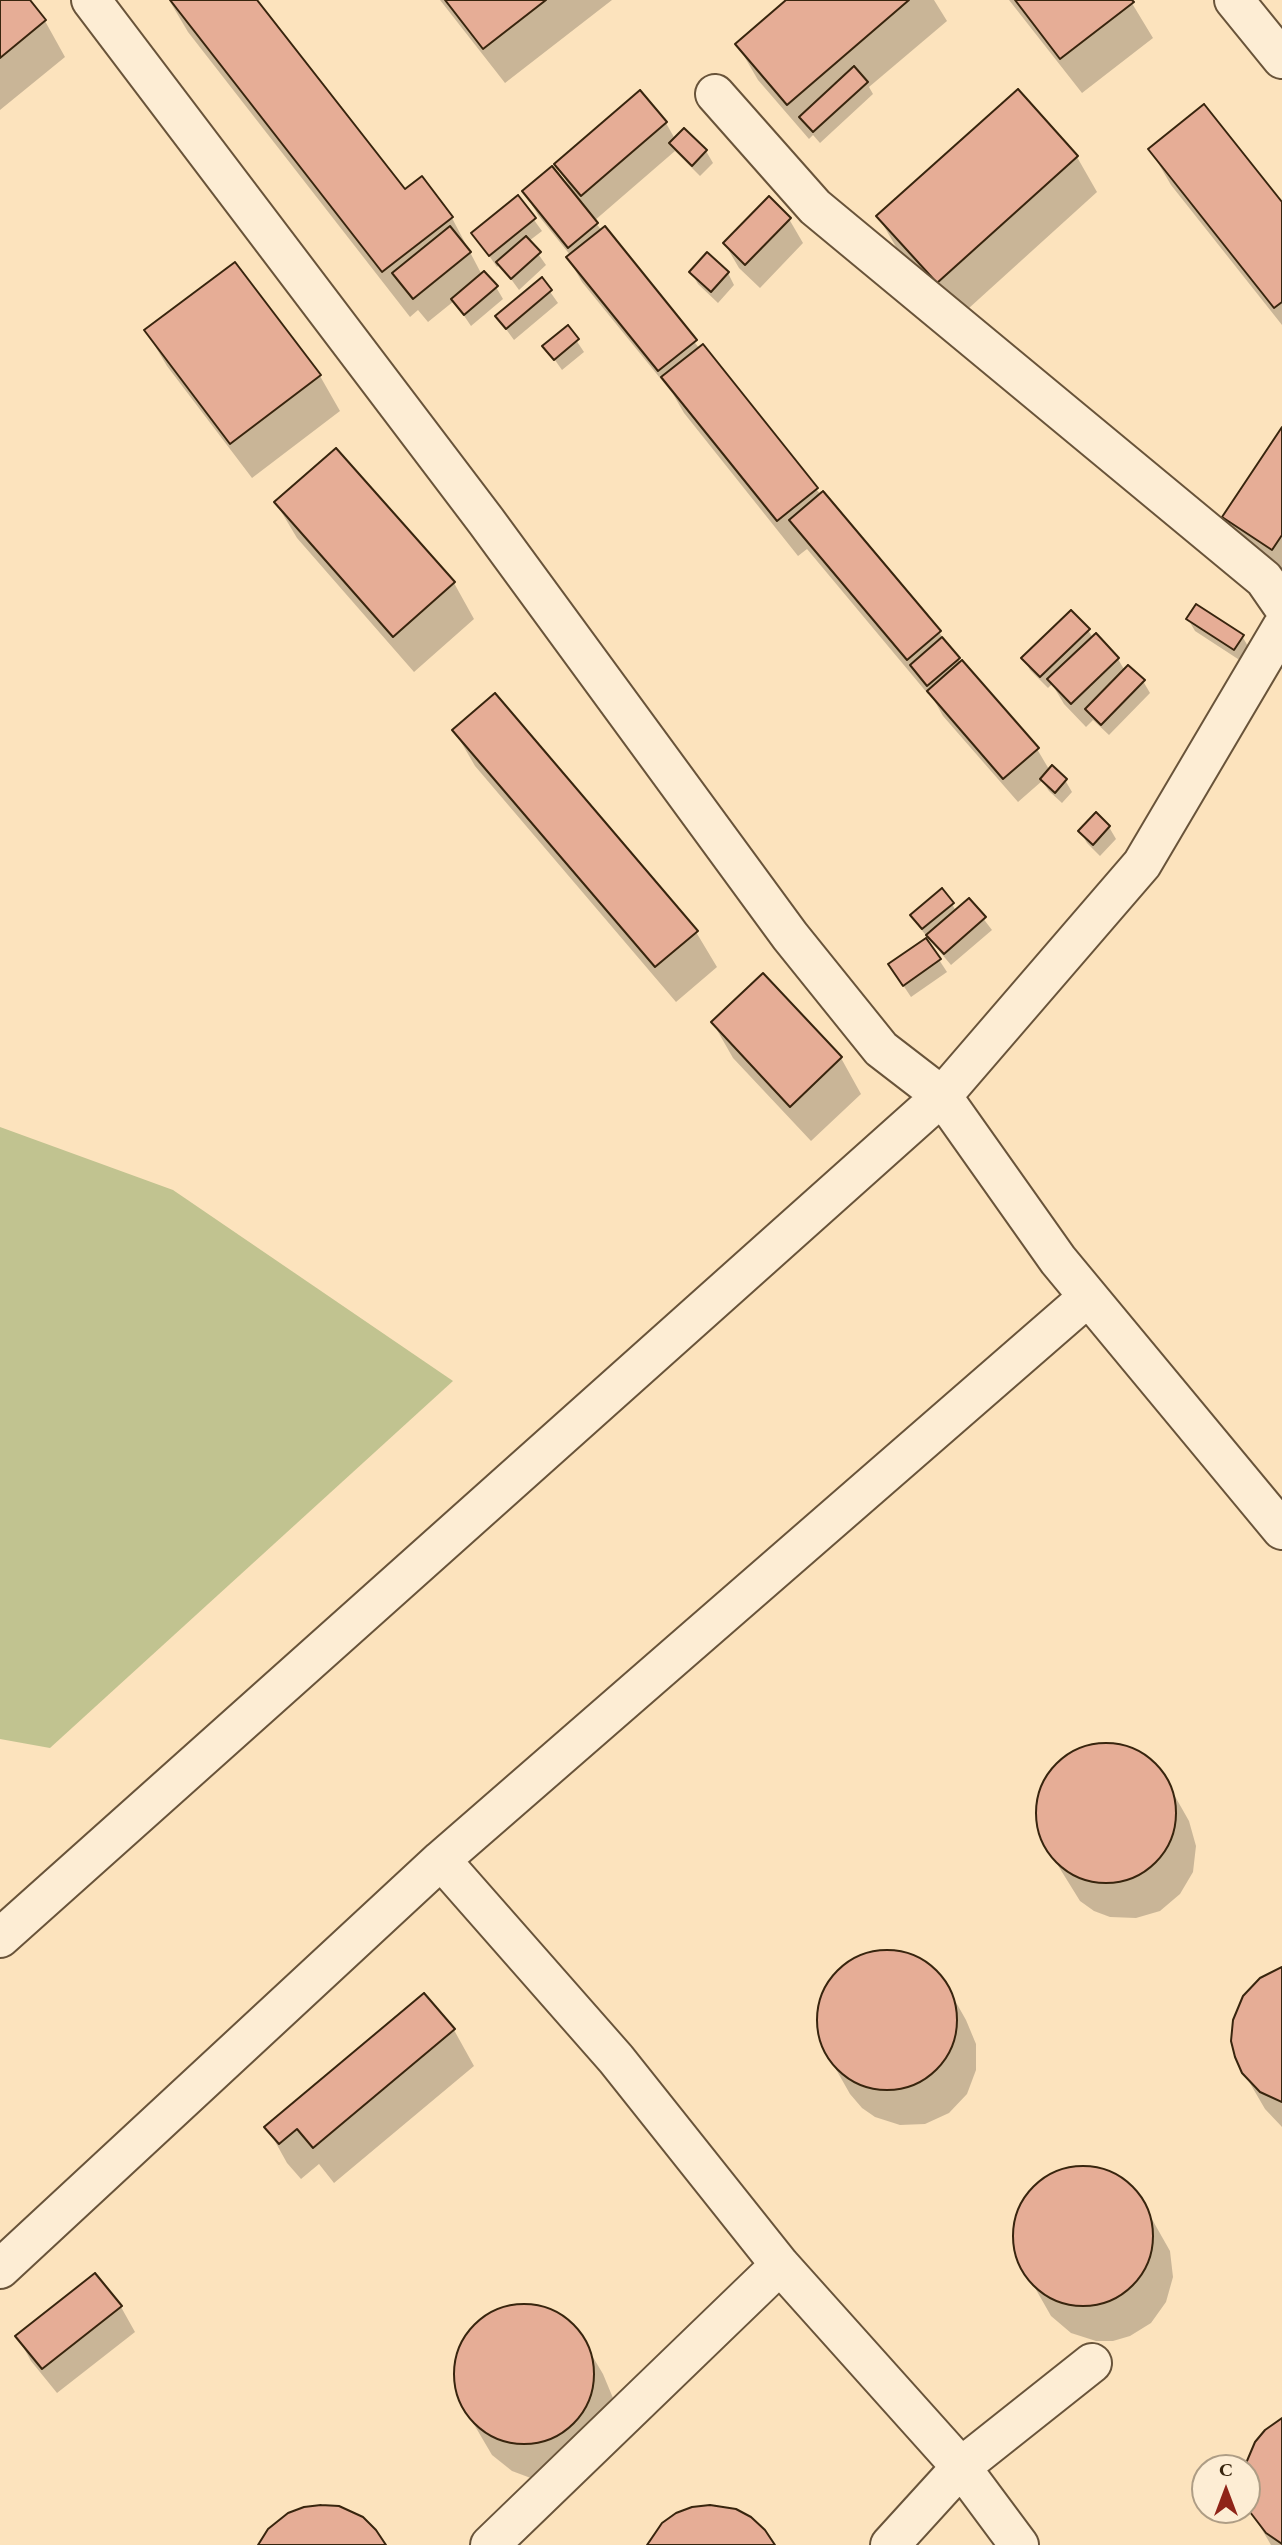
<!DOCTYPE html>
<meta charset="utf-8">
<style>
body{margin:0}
#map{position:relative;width:1282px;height:2545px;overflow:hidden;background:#fce3bd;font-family:"EB Garamond",serif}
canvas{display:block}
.north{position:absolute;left:1191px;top:2454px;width:70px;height:70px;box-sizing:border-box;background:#fdedd4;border:2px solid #ae9d85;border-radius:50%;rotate:0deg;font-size:19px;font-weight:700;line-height:28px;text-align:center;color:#38250e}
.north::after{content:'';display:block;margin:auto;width:24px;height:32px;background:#8f2418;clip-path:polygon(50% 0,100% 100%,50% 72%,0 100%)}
</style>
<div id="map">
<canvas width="1282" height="2545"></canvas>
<div class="north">С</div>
</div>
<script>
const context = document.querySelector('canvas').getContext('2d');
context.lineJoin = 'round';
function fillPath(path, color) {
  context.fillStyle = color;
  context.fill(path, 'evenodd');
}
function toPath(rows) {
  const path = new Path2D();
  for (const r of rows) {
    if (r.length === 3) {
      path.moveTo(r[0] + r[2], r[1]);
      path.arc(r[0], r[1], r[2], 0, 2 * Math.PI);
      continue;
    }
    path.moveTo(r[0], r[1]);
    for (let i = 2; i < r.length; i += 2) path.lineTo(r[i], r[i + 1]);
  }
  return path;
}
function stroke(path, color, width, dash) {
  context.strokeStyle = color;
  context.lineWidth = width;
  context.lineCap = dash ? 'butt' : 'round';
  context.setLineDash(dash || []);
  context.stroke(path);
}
fillPath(toPath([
 [0,1127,173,1190,453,1381,50,1748,0,1739]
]), '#c1c390');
fillPath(toPath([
 [0,0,28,0,45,21,65,57,0,110],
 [169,0,255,0,404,192,452,218,482,275,496,287,503,299,471,326,454,301,428,322,418,310,410,317,188,32],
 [440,0,612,0,505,83],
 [789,0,934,0,947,21,869,87,873,94,820,143,813,135,809,139,758,80,737,44],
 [1009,0,1130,0,1153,38,1082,93],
 [666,123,675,139,684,130,706,151,713,163,700,176,675,151,594,221,821,495,939,632,961,664,1037,749,1050,771,1065,780,1072,792,1062,803,1049,791,1042,781,1018,802,943,716,930,693,928,694,807,549,798,556,684,413,673,394,582,282,568,258,571,256,538,215,524,191,569,190,571,189,556,164],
 [1150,149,1282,205,1282,325,1171,185],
 [1077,157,1097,192,958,318,899,252,878,216],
 [518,198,542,231,529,241,546,265,519,290,500,264,497,267,473,233],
 [789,219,803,243,760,288,739,268,725,244],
 [235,264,320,376,340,411,252,478,167,366,146,331],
 [691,272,728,273,734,285,718,303,698,284],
 [541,279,558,303,514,340,497,317],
 [568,328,584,352,562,370,545,346],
 [1282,430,1282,577,1245,553,1224,517],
 [276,503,454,583,474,619,414,672,297,538],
 [1188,619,1242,636,1249,648,1241,661,1195,631],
 [1088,630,1093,638,1118,659,1125,671,1143,681,1150,693,1109,735,1093,720,1086,727,1064,704,1052,684,1048,688,1030,670,1024,659],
 [454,730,696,932,717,967,676,1002,475,766],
 [1096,815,1109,827,1116,839,1100,856,1087,843,1080,831],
 [969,900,992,930,951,965,919,927,912,915,952,904,956,911],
 [926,940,947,972,911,997,897,976],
 [763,976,841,1058,861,1094,811,1141,733,1058,713,1023],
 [1105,1745,1131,1749,1152,1763,1168,1784,1189,1821,1196,1846,1193,1872,1180,1894,1160,1911,1136,1918,1110,1917,1094,1911,1080,1901,1044,1843,1037,1819,1041,1791,1053,1769,1073,1753,1088,1747],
 [886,1951,903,1953,926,1964,945,1983,966,2020,976,2044,976,2070,967,2094,949,2113,925,2124,900,2125,875,2117,862,2108,850,2094,829,2057,820,2034,820,2005,830,1982,847,1964,869,1953],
 [1282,1969,1282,2127,1265,2109,1244,2073],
 [424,1995,454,2030,474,2066,334,2183,319,2164,301,2179,287,2163,267,2127],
 [1091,2168,1116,2175,1136,2191,1170,2251,1173,2277,1166,2302,1151,2323,1130,2336,1113,2341,1096,2341,1071,2333,1051,2316,1018,2258,1014,2231,1021,2205,1036,2185,1065,2169],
 [95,2275,121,2307,135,2332,57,2393,31,2361,17,2336],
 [523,2305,540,2308,563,2318,581,2337,603,2374,613,2398,613,2424,536,2480,512,2471,492,2455,462,2404,456,2388,456,2359,466,2336,483,2318,506,2307],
 [1282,2420,1282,2545,1271,2545,1251,2511,1247,2494,1247,2471]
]), '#0003');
const building = toPath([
 [0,0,30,0,46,20,0,58,0,0],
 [170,0,257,0,405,189,422,176,453,217,382,272,170,0],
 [445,0,546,0,483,49,445,0],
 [786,0,909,0,787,105,735,44,786,0],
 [1015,0,1132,0,1134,2,1060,59,1015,0],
 [854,66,868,82,813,132,799,117,854,66],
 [1018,89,1078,156,937,283,876,216,1018,89],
 [640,90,667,122,581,196,554,164,640,90],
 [1204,104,1282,202,1282,302,1274,308,1148,149,1204,104],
 [684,128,707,150,692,166,669,143,684,128],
 [552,166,598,223,568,248,522,191,552,166],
 [518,195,536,218,489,256,471,233,518,195],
 [769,196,791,218,745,265,723,243,769,196],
 [450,226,471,252,413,299,392,273,450,226],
 [605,226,697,340,658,371,566,257,605,226],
 [526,236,541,252,511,279,496,262,526,236],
 [707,252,729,272,711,292,689,272,707,252],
 [235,262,321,375,230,444,144,330,235,262],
 [484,271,498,286,464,315,451,299,484,271],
 [542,277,552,290,506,329,495,316,542,277],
 [568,325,579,339,554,360,542,346,568,325],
 [703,344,818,488,777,521,661,377,703,344],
 [1282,427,1282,535,1272,550,1222,517,1282,427],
 [336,448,455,582,393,637,274,502,336,448],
 [823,491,941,631,907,660,789,520,823,491],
 [1196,604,1244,635,1234,650,1186,619,1196,604],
 [1071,610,1090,629,1040,677,1021,658,1071,610],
 [1096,633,1119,658,1071,704,1047,679,1096,633],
 [942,637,960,658,927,686,910,665,942,637],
 [962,660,1039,748,1003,779,927,691,962,660],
 [1128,665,1145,680,1101,725,1085,709,1128,665],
 [495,693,698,931,655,967,452,730,495,693],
 [1052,765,1067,779,1055,793,1040,779,1052,765],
 [1096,812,1110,826,1093,845,1078,831,1096,812],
 [942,888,954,903,922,929,910,915,942,888],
 [969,898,986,917,944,954,926,935,969,898],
 [926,938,941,959,903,986,888,964,926,938],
 [763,973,842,1057,790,1107,711,1022,763,973],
 [1106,1813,70],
 [887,2020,70],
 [1282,1967,1282,2102,1260,2092,1242,2073,1235,2057,1231,2041,1233,2020,1243,1996,1260,1978,1282,1967],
 [424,1993,455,2029,313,2148,297,2129,279,2144,264,2127,424,1993],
 [1083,2236,70],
 [95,2273,122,2306,42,2369,15,2336,95,2273],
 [524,2374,70],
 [1282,2418,1282,2544,1266,2533,1250,2512,1247,2505,1247,2468,1244,2468,1255,2442,1265,2430,1282,2418],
 [321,2505,339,2506,363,2517,376,2530,386,2545,258,2545,268,2529,288,2513,304,2507,321,2505],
 [710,2505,736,2509,751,2517,765,2530,775,2545,647,2545,662,2523,676,2513,692,2507,710,2505]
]);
fillPath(building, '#e6ad96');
stroke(building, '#38250e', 2);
const minor = toPath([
 [91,0,486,521,790,936,881,1049,942,1096,1058,1260,1282,1530],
 [1234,0,1282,59],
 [715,94,815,207,1264,579,1282,605],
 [441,1860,616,2059,780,2265,961,2467,1019,2545],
 [0,1938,942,1096,1142,864,1282,627],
 [0,2269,441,1860,1088,1297],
 [490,2545,780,2265],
 [890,2545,961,2467,1092,2363]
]);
stroke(minor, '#69543a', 42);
stroke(minor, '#fdedd4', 38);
</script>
